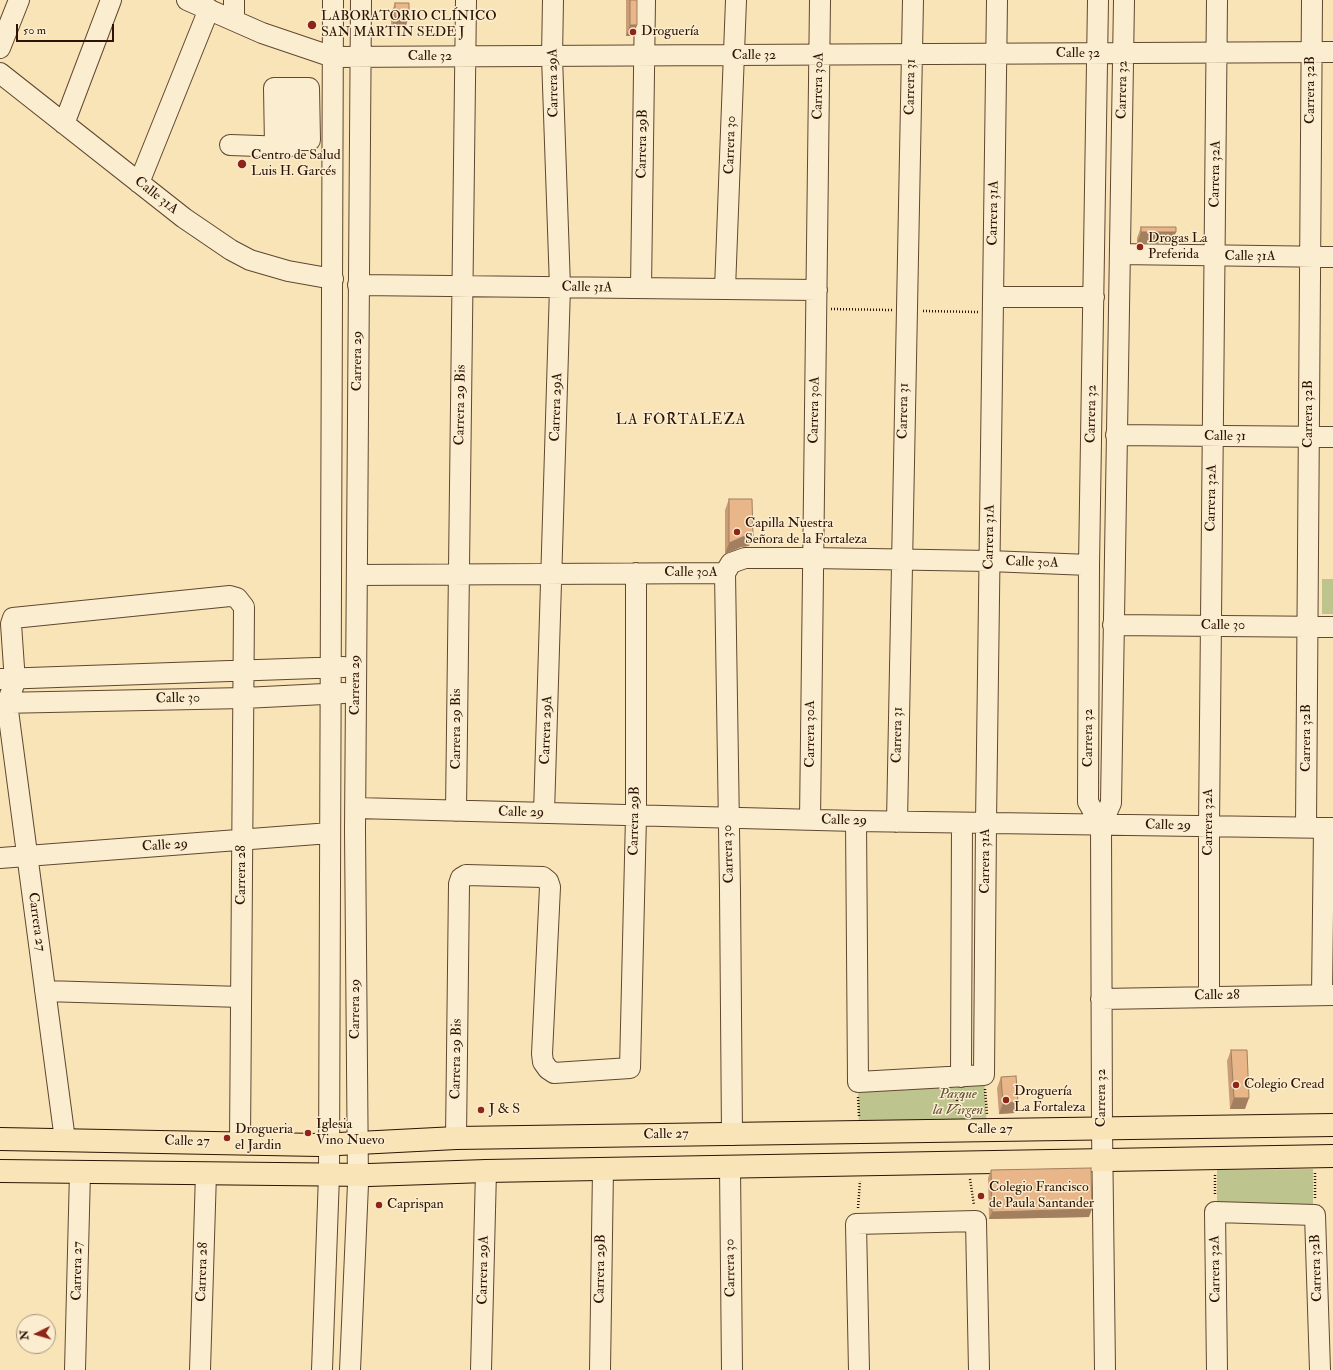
<!DOCTYPE html>
<meta charset="utf-8">
<style>
body{margin:0}
#map{position:relative;width:1333px;height:1370px;overflow:hidden;background:#f9e4b7;font-family:"IM FELL Double Pica",serif}
canvas{display:block}
.north{position:absolute;left:16px;top:1314px;width:40px;height:40px;box-sizing:border-box;background:#fbedd0;border:1px solid #a9967e;border-radius:50%;rotate:265deg;font-size:11px;font-weight:700;line-height:16px;text-align:center;color:#2d1303}
.north::after{content:'';display:block;margin:auto;width:14px;height:18px;background:#8f2418;clip-path:polygon(50% 0,100% 100%,50% 72%,0 100%)}
.scale{position:absolute;left:16px;top:24px;width:98px;height:18px;box-sizing:border-box;border:2px solid #2d1303;border-top:0;padding-left:5px;font-size:12px;line-height:14px;white-space:nowrap;color:#2d1303;-webkit-text-stroke:3px #fbedd0;paint-order:stroke}
</style>
<div id="map">
<canvas width="1333" height="1370"></canvas>
<div class="north">N</div>
<div class="scale">50 m</div>
</div>
<script>
const context = document.querySelector('canvas').getContext('2d');
context.lineJoin = 'round';
function fillPath(path, color) {
  context.fillStyle = color;
  context.fill(path, 'evenodd');
}
function toPath(rows) {
  const path = new Path2D();
  for (const r of rows) {
    path.moveTo(r[0], r[1]);
    for (let i = 2; i < r.length; i += 2) path.lineTo(r[i], r[i + 1]);
  }
  return path;
}
function stroke(path, color, width, dash) {
  context.strokeStyle = color;
  context.lineWidth = width;
  context.lineCap = dash ? 'butt' : 'round';
  context.setLineDash(dash || []);
  context.stroke(path);
}
function drawText(font, color, halo, rows, align = 'center') {
  context.font = font + ' "IM FELL Double Pica",serif';
  context.lineWidth = 3;
  context.setLineDash([]);
  context.textBaseline = 'middle';
  context.strokeStyle = halo;
  context.fillStyle = color;
  for (const [text, x, y, turn = 0] of rows) {
    context.save();
    context.translate(x, y);
    context.rotate((+turn || 0) * Math.PI / 180);
    context.textAlign = isNaN(turn) ? turn : align;
    if (halo) context.strokeText(text, 0, 0);
    context.fillText(text, 0, 0);
    context.restore();
  }
}
fillPath(toPath([
 [1322,579,1333,579,1333,614,1322,614],
 [984,1075,987,1130,859,1133,858,1082],
 [1313,1169,1313,1213,1217,1210,1217,1170]
]), '#bec48e');
const minor = toPath([
 [187,0,262,33,333,57,1333,52],
 [1098,0,1089,565,1088,802,1101,825],
 [234,19,234,0],
 [0,48,19,0],
 [0,73,184,218,231,250,250,260,288,271,333,279],
 [292,88,294,139],
 [64,124,111,0],
 [230,145,288,147],
 [275,146,274,88,309,88,310,140,275,140],
 [139,183,209,9],
 [1120,254,1333,257],
 [358,285,817,290],
 [641,288,645,0],
 [725,289,736,0],
 [993,297,1094,297],
 [1116,435,1333,437],
 [357,575,725,573],
 [1113,625,1333,627],
 [0,679,344,667],
 [0,703,244,698,344,693],
 [356,808,856,821,1333,828],
 [456,811,466,0],
 [544,813,560,287,552,57,553,0],
 [810,820,820,0],
 [856,821,858,1082,984,1075,986,823,997,0],
 [897,822,913,0],
 [1306,827,1312,0],
 [0,858,330,833],
 [45,991,241,997],
 [1322,995,1324,828],
 [1209,996,1209,826,1217,0],
 [1101,999,1333,995],
 [961,1077,962,823],
 [732,1135,730,891,725,573,731,563,745,558,812,558,989,561,1089,565],
 [456,1138,459,884,461,878,466,875,543,877,548,881,550,887,542,1054,543,1062,548,1069,554,1073,630,1068,636,816,636,573],
 [65,1140,7,703,15,682,11,624,13,618,230,596,237,598,244,607,240,1143],
 [730,1167,732,1370],
 [75,1370,80,1172],
 [200,1370,206,1173],
 [322,1370,329,1175,333,0],
 [350,1370,358,1184,355,830,361,0],
 [481,1370,486,1171],
 [600,1370,603,1169],
 [859,1370,856,1224,976,1221,979,1370],
 [1105,1370,1102,1129,1101,825,1111,803,1124,0],
 [1217,1370,1215,1212,1315,1215,1320,1370]
]);
const major = toPath([
 [0,1139,319,1145,456,1138,1333,1125],
 [0,1171,369,1175,486,1171,1333,1156]
]);
stroke(minor, '#604730', 22);
stroke(major, '#2d1303', 24);
stroke(toPath([
 [831,309,892,310],
 [923,311,978,312],
 [985,1089,987,1114],
 [957,1091,957,1114],
 [858,1097,859,1116],
 [1315,1173,1315,1200],
 [1215,1175,1215,1196],
 [970,1179,974,1205],
 [858,1208,860,1181]
]), '#2d1303', 2.5, [1, 2]);
stroke(minor, '#fbedd0', 20);
stroke(major, '#f9e4b7', 22);
fillPath(toPath([
 [626,0,637,0,637,25,633,36,626,36],
 [395,3,405,28,391,28,391,14],
 [1141,227,1172,243,1137,243,1137,238],
 [729,499,749,546,741,547,725,554,725,510],
 [1231,1050,1245,1109,1230,1109,1227,1061],
 [1001,1077,1014,1113,999,1114,997,1088],
 [991,1170,1089,1217,989,1219,988,1178]
]), '#c89d75');
fillPath(toPath([
 [395,17,409,17,405,28,391,28],
 [630,25,637,25,633,36,626,36],
 [1141,232,1176,232,1172,243,1137,243],
 [745,536,753,536,749,546,741,547,725,554,729,543],
 [1234,1098,1249,1098,1245,1109,1230,1109],
 [1018,1102,1014,1113,999,1114,1003,1103],
 [1092,1209,1089,1217,989,1219,992,1212]
]), '#a27f5f');
const building = toPath([
 [630,0,637,0,637,25,630,25,630,0],
 [395,3,409,3,409,17,395,17,395,3],
 [1141,227,1176,227,1176,232,1141,232,1141,227],
 [729,499,752,499,753,536,745,536,729,543,729,499],
 [1231,1050,1247,1050,1249,1098,1234,1098,1231,1050],
 [1016,1076,1018,1102,1003,1103,1001,1077,1016,1076],
 [1091,1168,1092,1209,992,1212,991,1170,1091,1168]
]);
fillPath(building, '#e8b688');
stroke(building, '#a27f5f', 1);
for (const [x, y, r, color] of [
 [312,25,5,"#8f2418"],
 [633,32,4,"#8f2418"],
 [242,164,5,"#8f2418"],
 [1140,247,4,"#8f2418"],
 [737,532,4,"#8f2418"],
 [1236,1085,4,"#8f2418"],
 [1006,1100,4,"#8f2418"],
 [481,1110,4,"#8f2418"],
 [308,1133,4,"#8f2418"],
 [227,1138,4,"#8f2418"],
 [981,1196,4,"#8f2418"],
 [379,1205,4,"#8f2418"]
]) {
  const dot = new Path2D();
  dot.arc(x, y, r, 0, 2 * Math.PI);
  context.fillStyle = color;
  context.fill(dot);
  stroke(dot, '#fbedd0', 1.5);
}
drawText('14px', '#2d1303', '#fbedd0', [
 ["LABORATORIO CLÍNICO",321,17],
 ["SAN MARTIN SEDE J",321,33],
 ["Droguería",641,32],
 ["Centro de Salud",251,156],
 ["Luis H. Garcés",251,172],
 ["Drogas La",1148,239],
 ["Preferida",1148,255],
 ["Capilla Nuestra",745,524],
 ["Señora de la Fortaleza",745,540],
 ["Colegio Cread",1244,1085],
 ["Droguería",1014,1092],
 ["La Fortaleza",1014,1108],
 ["J & S",489,1110],
 ["Iglesia",316,1125],
 ["Vino Nuevo",316,1141],
 ["Drogueria",235,1130],
 ["el Jardin",235,1146],
 ["Colegio Francisco",989,1188],
 ["de Paula Santander",989,1204],
 ["Caprispan",387,1205]
], 'left');
drawText('14px', '#2d1303', '#fbedd0', [
 ["Calle 32",1078,54],
 ["Calle 32",754,56],
 ["Calle 32",430,57],
 ["Carrera 29A",554,83,-91],
 ["Carrera 30A",819,86,-89],
 ["Carrera 31",911,87,-89],
 ["Carrera 32",1123,90,-89],
 ["Carrera 32B",1311,90,-90],
 ["Carrera 29B",643,144,-89],
 ["Carrera 30",731,145,-88],
 ["Carrera 32A",1216,174,-89],
 ["Calle 31A",156,196,38],
 ["Carrera 31A",994,213,-89],
 ["Calle 31A",1250,257],
 ["Calle 31A",587,288,1],
 ["Carrera 29",358,361,-90],
 ["Carrera 29 Bis",461,405,-89],
 ["Carrera 29A",557,407,-88],
 ["Carrera 30A",815,410,-89],
 ["Carrera 31",904,411,-89],
 ["Carrera 32",1092,414,-89],
 ["Carrera 32B",1309,414,-90],
 ["Calle 31",1225,437],
 ["Carrera 32A",1212,498,-89],
 ["Carrera 31A",990,537,-89],
 ["Calle 30A",1032,563,2],
 ["Calle 30A",691,573],
 ["Calle 30",1223,626],
 ["Carrera 29",356,685,-90],
 ["Calle 30",178,699,-1],
 ["Carrera 29 Bis",457,729,-90],
 ["Carrera 29A",547,730,-88],
 ["Carrera 30A",811,734,-90],
 ["Carrera 31",898,735,-89],
 ["Carrera 32",1089,738,-90],
 ["Carrera 32B",1307,738,-90],
 ["Calle 29",521,813,1],
 ["Carrera 29B",635,821,-89],
 ["Calle 29",844,821,1],
 ["Carrera 32A",1209,822,-90],
 ["Calle 29",1168,826,1],
 ["Calle 29",165,846,-4],
 ["Carrera 30",729,854,-92],
 ["Carrera 31A",986,861,-90],
 ["Carrera 28",242,875,-90],
 ["Carrera 27",36,922,82],
 ["Calle 28",1217,996,-1],
 ["Carrera 29",356,1009,-90],
 ["Carrera 29 Bis",457,1059,-89],
 ["Carrera 32",1102,1098,-90],
 ["Calle 27",990,1130],
 ["Calle 27",666,1135,-1],
 ["Calle 27",187,1142,1],
 ["Carrera 30",731,1268,-91],
 ["Carrera 32B",1317,1268,-92],
 ["Carrera 29B",601,1269,-89],
 ["Carrera 32A",1216,1269,-91],
 ["Carrera 29A",484,1270,-89],
 ["Carrera 27",78,1271,-89],
 ["Carrera 28",203,1272,-88]
]);
drawText('italic 14px', '#605134', '#fbedd0', [
 ["Parque",958,1095],
 ["la Virgen",958,1111]
]);
context.letterSpacing = '1px';
drawText('15px', '#2d1303', '#fbedd0', [
 ["LA FORTALEZA",681,421]
]);
context.letterSpacing = '0px';
</script>
